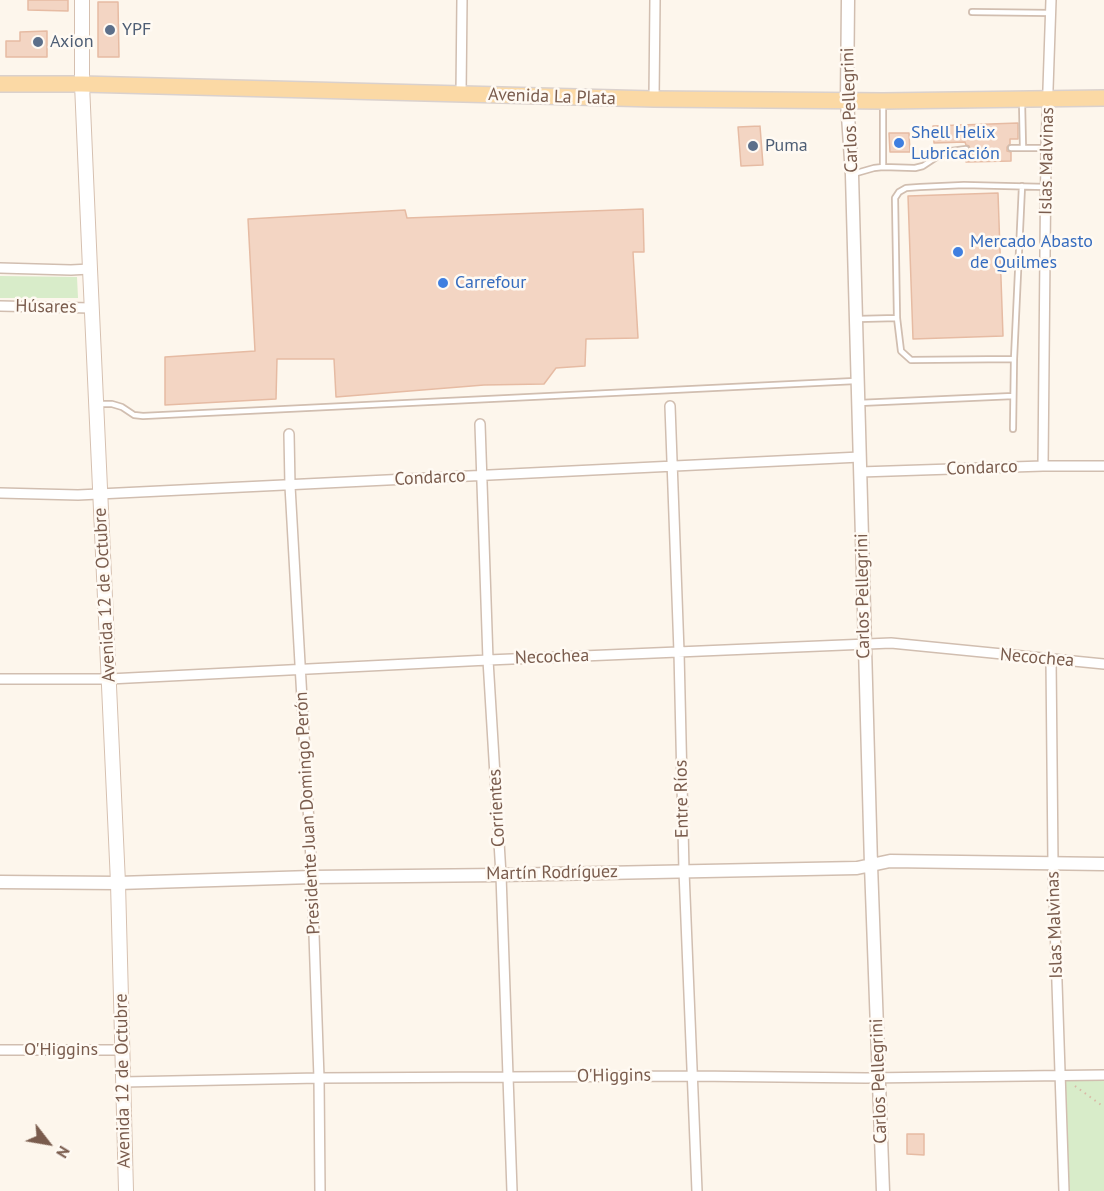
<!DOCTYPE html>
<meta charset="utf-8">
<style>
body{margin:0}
#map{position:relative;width:1104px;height:1191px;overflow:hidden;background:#fdf6ec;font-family:"PT Sans",sans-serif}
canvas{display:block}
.north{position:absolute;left:18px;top:1113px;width:60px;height:60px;-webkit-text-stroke:4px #fffaf3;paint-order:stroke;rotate:121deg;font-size:16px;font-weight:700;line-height:24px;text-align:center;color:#7a5c4d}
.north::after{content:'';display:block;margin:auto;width:21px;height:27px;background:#7a5c4d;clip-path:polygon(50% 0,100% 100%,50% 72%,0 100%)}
</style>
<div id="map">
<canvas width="1104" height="1191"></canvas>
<div class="north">N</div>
</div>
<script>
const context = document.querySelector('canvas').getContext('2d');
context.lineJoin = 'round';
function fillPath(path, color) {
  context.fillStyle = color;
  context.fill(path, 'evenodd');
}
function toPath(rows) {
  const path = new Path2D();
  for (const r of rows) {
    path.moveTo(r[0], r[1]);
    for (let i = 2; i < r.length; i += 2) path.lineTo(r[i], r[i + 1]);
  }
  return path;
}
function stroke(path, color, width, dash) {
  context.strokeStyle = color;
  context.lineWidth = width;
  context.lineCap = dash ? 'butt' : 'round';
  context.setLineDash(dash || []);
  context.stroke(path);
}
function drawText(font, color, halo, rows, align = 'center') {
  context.font = font + ' "PT Sans",sans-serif';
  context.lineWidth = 5;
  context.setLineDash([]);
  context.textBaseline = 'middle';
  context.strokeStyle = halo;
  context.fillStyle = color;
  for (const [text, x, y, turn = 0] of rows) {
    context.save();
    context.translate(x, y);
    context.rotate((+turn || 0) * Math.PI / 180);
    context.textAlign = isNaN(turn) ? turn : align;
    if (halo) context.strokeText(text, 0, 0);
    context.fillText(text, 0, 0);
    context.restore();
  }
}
fillPath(toPath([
 [0,276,77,277,78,298,0,298],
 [1060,1075,1104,1075,1104,1191,1064,1191]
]), '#d8ecc9');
const building = toPath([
 [28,0,68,0,68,11,28,10,28,0],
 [98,2,118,2,119,57,98,57,98,2],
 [47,31,47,57,6,57,6,41,20,41,20,32,47,31],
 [1018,123,1018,139,1010,139,1010,144,1007,147,1007,151,1011,152,1011,161,966,162,966,154,969,152,970,149,969,146,966,145,965,142,934,143,933,126,1018,123],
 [760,126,763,165,741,166,738,127,760,126],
 [889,133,909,133,910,152,890,152,889,133],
 [998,193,1003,336,913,339,908,196,998,193],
 [643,209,644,252,633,252,638,338,586,339,585,366,556,368,544,384,484,385,336,397,334,359,277,359,276,399,165,405,165,357,255,351,248,219,405,210,407,218,643,209],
 [907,1134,924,1134,924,1155,907,1154,907,1134]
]);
fillPath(building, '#f3d5c3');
stroke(building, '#e6bba3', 1.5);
const service = toPath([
 [972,12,1051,13],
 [1022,102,1023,148],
 [1011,148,1046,148],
 [883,167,915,168,923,166,941,154,951,151,966,149],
 [853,174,874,168,883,167,883,104],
 [858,319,897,318],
 [1014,359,911,360,901,351,897,318,895,198,899,192,906,188,920,187,964,185,1046,187],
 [859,403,1013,396],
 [99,404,112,404,122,407,134,415,143,416,855,381],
 [1013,429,1014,359,1022,186]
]);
const minor = toPath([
 [461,94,462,0],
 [654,99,655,0],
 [0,268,71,270,90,269],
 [0,306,91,308],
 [670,406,679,652,684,871,697,1191],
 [480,424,488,660,501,875,512,1191],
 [289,434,290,486,312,877,319,1078,320,1191],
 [1043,466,1046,148,1051,0],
 [860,472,1043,466,1104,466],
 [0,493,78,495,860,457],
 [1051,659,1053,864,1064,1191],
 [0,679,109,679,488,660,891,643,1104,664],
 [0,1050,122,1050],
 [123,1082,319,1078,693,1076,866,1078,1104,1075]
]);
const tertiary = toPath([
 [848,0,847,101,852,175,871,865,883,1191],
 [0,882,118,883,312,877,501,875,857,868,890,861,1104,864]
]);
const secondary = toPath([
 [82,0,82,84,90,269,118,883,126,1191]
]);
const primary = toPath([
 [0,84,82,84,654,99,883,101,1104,98]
]);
stroke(service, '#d1beb0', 8);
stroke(minor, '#d1beb0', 12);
stroke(tertiary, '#d1beb0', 15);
stroke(secondary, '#d6c0b0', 16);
stroke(primary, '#dad1cd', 18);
stroke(toPath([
 [1075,1086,1104,1107]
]), '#d9b8a5', 2, [1.5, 4.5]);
stroke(service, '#fff', 4.5);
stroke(minor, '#fff', 9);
stroke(tertiary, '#fff', 12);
stroke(secondary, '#fff', 14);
stroke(primary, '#fbd9a5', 15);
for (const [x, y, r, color] of [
 [110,30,6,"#5c6f8a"],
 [38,42,6,"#5c6f8a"],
 [899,143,6,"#3f7fe0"],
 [753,146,6,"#5c6f8a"],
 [958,252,6,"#3f7fe0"],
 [443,283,6,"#3f7fe0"]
]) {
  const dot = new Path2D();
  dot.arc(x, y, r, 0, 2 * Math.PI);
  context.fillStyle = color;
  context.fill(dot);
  stroke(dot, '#fffaf3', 2);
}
drawText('18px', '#4e5e75', '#fffaf3', [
 ["YPF",122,30],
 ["Axion",50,42],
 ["Puma",765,146]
], 'left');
drawText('18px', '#7a5c4d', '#fffaf3', [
 ["Avenida La Plata",552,97,2],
 ["Carlos Pellegrini",850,110,-92],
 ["Islas Malvinas",1047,161,-89],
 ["Húsares",46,307,1],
 ["Condarco",982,468,-2],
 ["Condarco",430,478,-3],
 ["Avenida 12 de Octubre",105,595,-93],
 ["Carlos Pellegrini",863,596,-91],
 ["Necochea",552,657,-2],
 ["Necochea",1037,658,5],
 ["Entre Ríos",682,799,-91],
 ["Corrientes",497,808,-93],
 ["Presidente Juan Domingo Perón",308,813,-93],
 ["Martín Rodríguez",552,873,-1],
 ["Islas Malvinas",1055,925,-92],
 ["O'Higgins",61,1050],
 ["O'Higgins",614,1076,-1],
 ["Avenida 12 de Octubre",123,1081,-91],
 ["Carlos Pellegrini",879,1081,-92]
]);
drawText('18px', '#366cbe', '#fffaf3', [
 ["Shell Helix",911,133],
 ["Lubricación",911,154],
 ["Mercado Abasto",970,242],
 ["de Quilmes",970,263],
 ["Carrefour",455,283]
], 'left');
</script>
